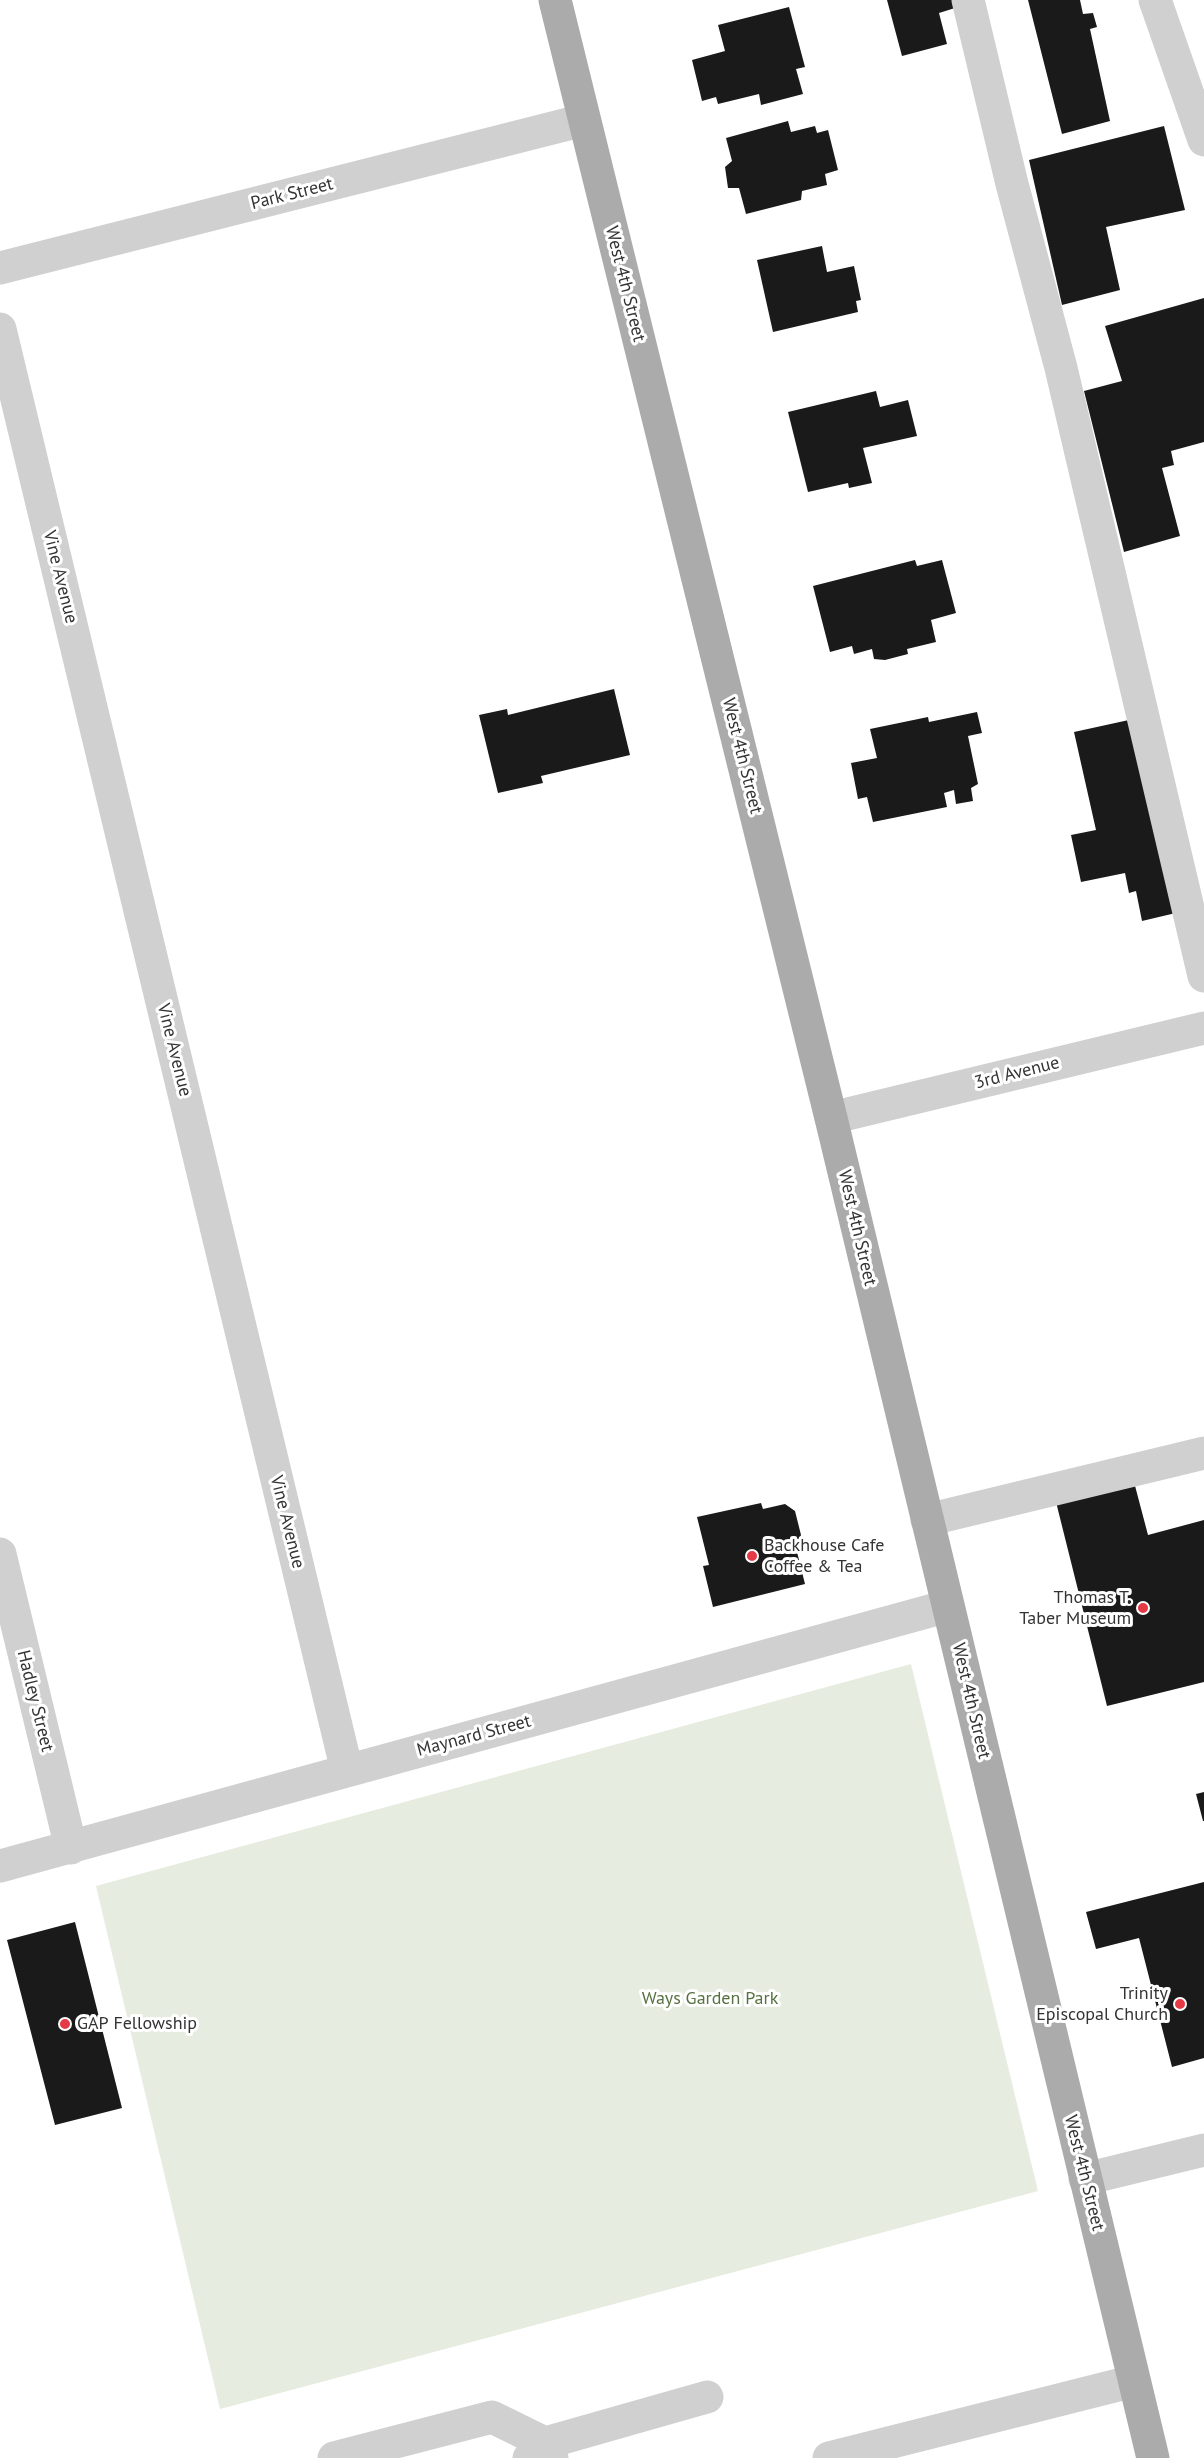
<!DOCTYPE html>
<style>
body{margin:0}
canvas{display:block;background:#fff}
</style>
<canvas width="1204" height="2458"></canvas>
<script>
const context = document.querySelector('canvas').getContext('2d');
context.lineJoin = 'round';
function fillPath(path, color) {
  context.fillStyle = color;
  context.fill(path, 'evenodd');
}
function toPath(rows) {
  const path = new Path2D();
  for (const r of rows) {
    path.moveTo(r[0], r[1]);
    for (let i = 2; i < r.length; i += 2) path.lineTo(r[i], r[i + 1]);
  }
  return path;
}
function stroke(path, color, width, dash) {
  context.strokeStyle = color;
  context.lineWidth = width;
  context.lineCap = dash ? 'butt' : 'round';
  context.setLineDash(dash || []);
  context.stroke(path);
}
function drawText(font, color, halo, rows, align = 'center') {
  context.font = font + ' "PT Sans",sans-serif';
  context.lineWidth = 6;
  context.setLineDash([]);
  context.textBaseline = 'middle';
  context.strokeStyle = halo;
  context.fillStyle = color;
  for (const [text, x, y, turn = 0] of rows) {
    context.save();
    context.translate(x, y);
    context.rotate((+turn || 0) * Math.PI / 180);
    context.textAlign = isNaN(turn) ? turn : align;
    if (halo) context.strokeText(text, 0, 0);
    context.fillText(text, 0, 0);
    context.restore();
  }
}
fillPath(toPath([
 [911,1664,1038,2191,220,2409,96,1886]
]), '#e6ecdf');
fillPath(toPath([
 [887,0,953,0,955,8,939,13,947,44,902,56],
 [1028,0,1080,0,1083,14,1093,13,1097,27,1090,29,1110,121,1062,134],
 [789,7,805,67,796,69,803,94,761,105,759,94,718,104,716,97,702,101,692,60,725,51,718,25],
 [788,121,791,132,815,126,817,133,828,130,838,170,825,174,827,185,802,191,801,200,746,214,739,188,728,188,725,167,732,161,726,138],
 [1164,126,1185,210,1106,227,1120,290,1062,305,1029,160],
 [822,246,827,272,854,266,861,300,856,301,858,312,773,332,757,260],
 [1204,298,1204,442,1171,451,1174,465,1162,468,1180,536,1124,552,1084,391,1122,381,1105,326],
 [876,391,880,407,908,400,917,436,863,448,872,483,849,488,848,483,808,492,788,412],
 [915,560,917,566,942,560,956,613,931,620,936,642,907,649,908,654,885,660,874,659,872,649,854,654,852,646,830,652,813,586],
 [614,689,630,755,541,776,543,783,498,793,479,715,507,709,508,715],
 [977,712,982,733,968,736,978,784,971,788,973,801,956,804,954,790,944,793,947,807,873,822,867,797,858,799,851,763,877,758,870,729,928,717,929,722],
 [1138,718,1180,912,1142,921,1136,891,1129,893,1125,873,1081,882,1071,835,1096,830,1074,732],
 [1134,1482,1148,1535,1204,1520,1204,1682,1107,1706,1056,1502],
 [761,1503,763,1509,785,1504,795,1511,801,1535,796,1548,805,1584,713,1607,703,1566,709,1565,697,1517],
 [1204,1792,1204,1821,1203,1821,1196,1794],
 [1204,1882,1204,2058,1172,2067,1139,1938,1096,1949,1086,1912],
 [75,1922,122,2108,55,2125,7,1940]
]), '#1a1a1a');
stroke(toPath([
 [968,0,1012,184,1061,368,1204,976],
 [1155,0,1204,140],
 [0,268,584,120],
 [0,329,347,1771],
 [831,1118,1204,1028],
 [927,1520,1204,1453],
 [0,1554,71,1848],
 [0,1866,948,1606],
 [1085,2179,1204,2150],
 [334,2458,492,2417,545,2443,529,2458],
 [552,2458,545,2443,707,2397],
 [829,2458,1134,2381]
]), '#d0d0d0', 33);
stroke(toPath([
 [555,0,831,1118,1153,2458]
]), '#ababab', 33);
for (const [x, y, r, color] of [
 [752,1556,6,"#e63946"],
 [1143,1608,6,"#e63946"],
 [1180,2004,6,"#e63946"],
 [65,2024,6,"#e63946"]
]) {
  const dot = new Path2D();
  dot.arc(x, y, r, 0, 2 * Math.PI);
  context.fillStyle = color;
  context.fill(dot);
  stroke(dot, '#fff', 2);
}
drawText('18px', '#333', '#fff', [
 ["Park Street",292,194,-14],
 ["West 4th Street",625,284,76],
 ["Vine Avenue",60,577,76],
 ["West 4th Street",742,756,76],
 ["Vine Avenue",174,1050,76],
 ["3rd Avenue",1017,1073,-14],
 ["West 4th Street",857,1228,77],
 ["Vine Avenue",287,1522,76],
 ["Hadley Street",35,1701,76],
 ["West 4th Street",971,1701,77],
 ["Maynard Street",474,1736,-15],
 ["West 4th Street",1084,2173,76]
]);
drawText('18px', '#333', '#fff', [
 ["Backhouse Cafe",764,1546],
 ["Coffee & Tea",764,1567],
 ["Thomas T.",1131,1598,"right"],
 ["Taber Museum",1131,1619,"right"],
 ["Trinity",1168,1994,"right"],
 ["Episcopal Church",1168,2015,"right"],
 ["GAP Fellowship",77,2024]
], 'left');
drawText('18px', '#56703f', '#fff', [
 ["Ways Garden Park",710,1999]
]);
</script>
